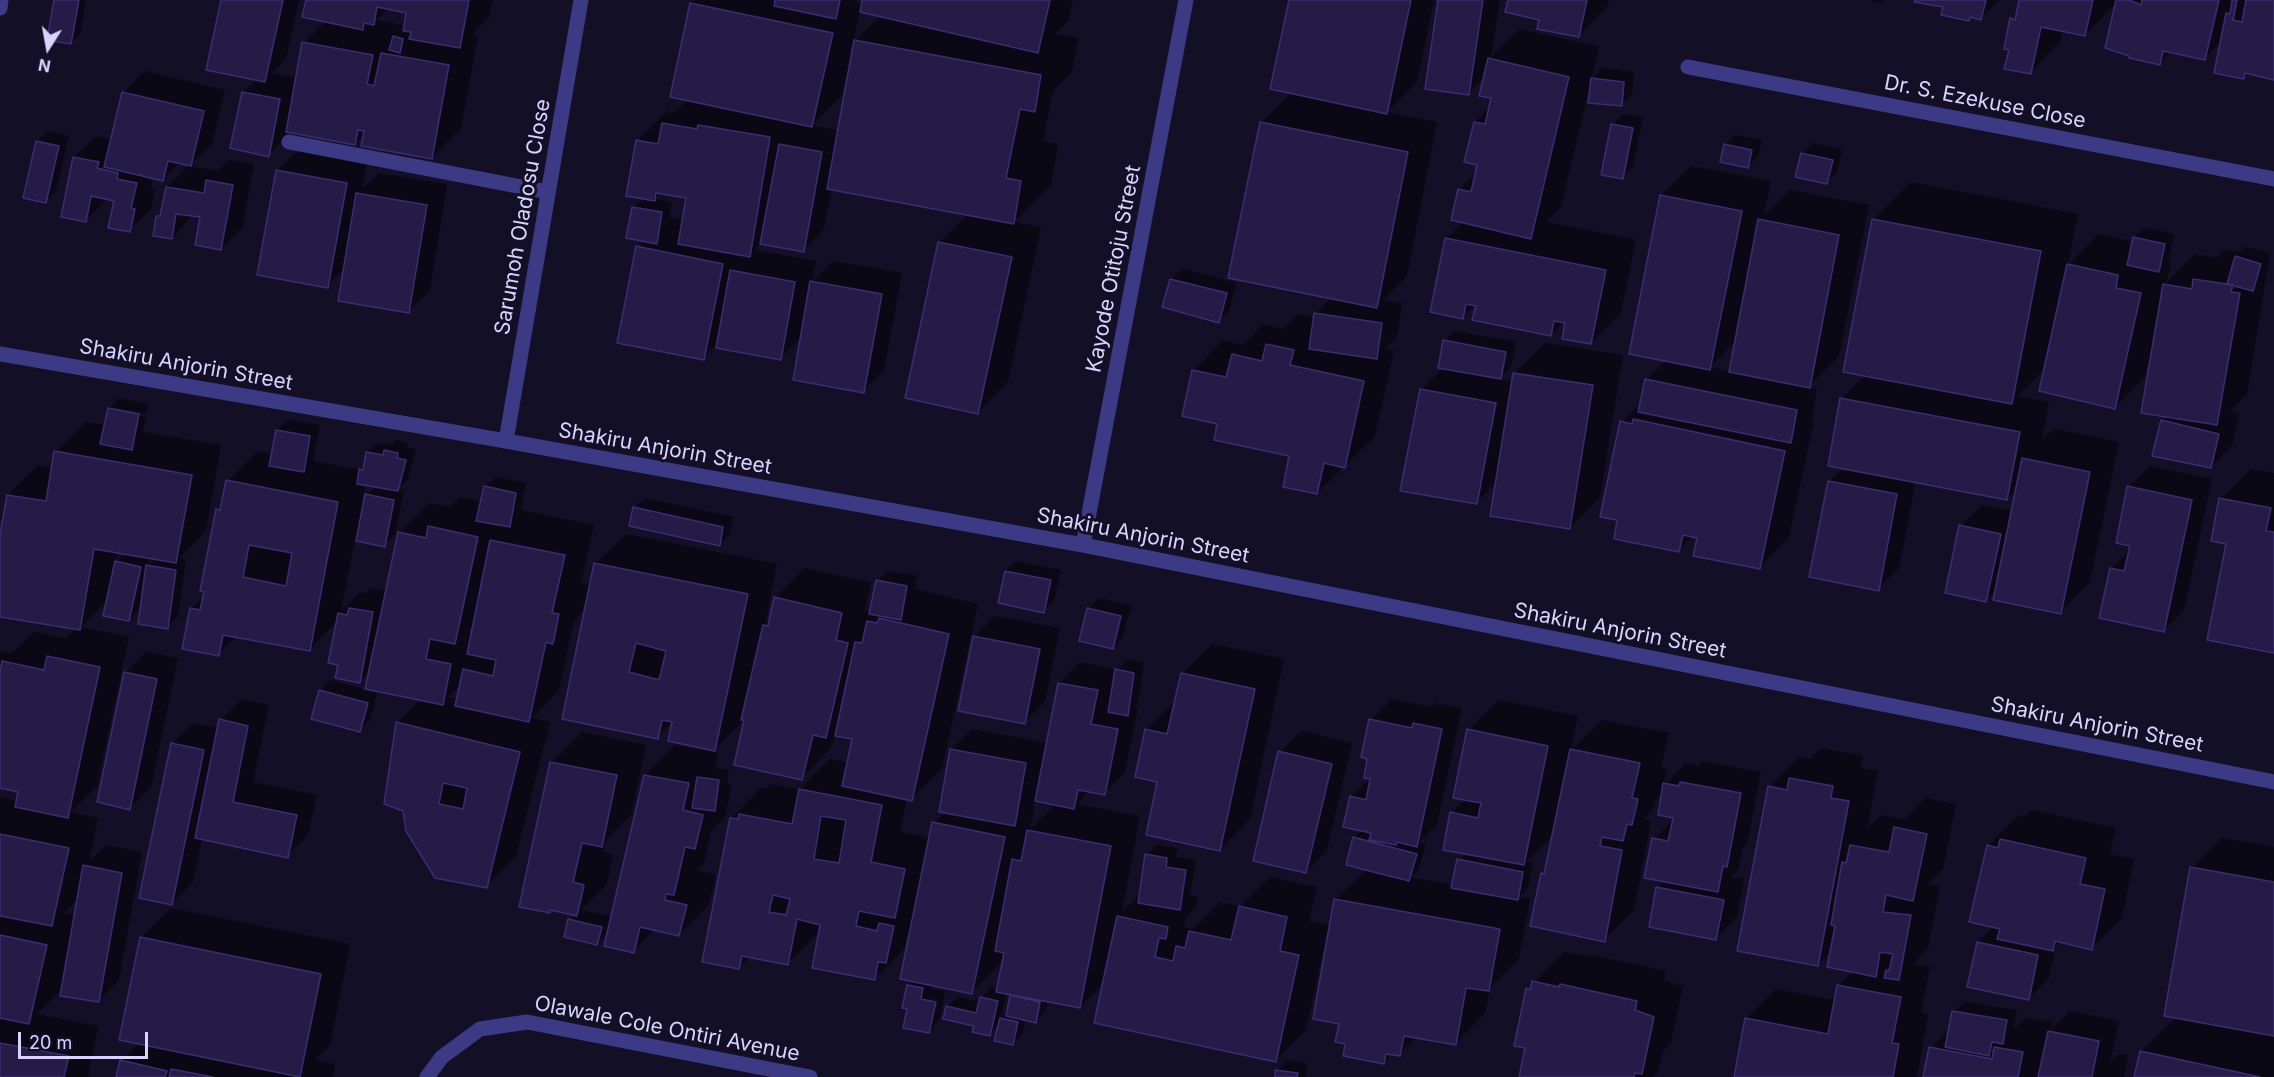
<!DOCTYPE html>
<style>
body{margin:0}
#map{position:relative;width:2274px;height:1077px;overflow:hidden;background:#130f26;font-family:Inter,sans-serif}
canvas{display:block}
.north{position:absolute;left:18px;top:18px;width:60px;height:60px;-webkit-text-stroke:4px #130f26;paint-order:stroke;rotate:191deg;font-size:16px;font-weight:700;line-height:24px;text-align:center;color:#d9d4ff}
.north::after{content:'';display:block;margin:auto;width:21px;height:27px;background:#d9d4ff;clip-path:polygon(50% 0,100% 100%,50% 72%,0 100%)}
.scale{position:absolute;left:18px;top:1032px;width:130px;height:27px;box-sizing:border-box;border:3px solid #d9d4ff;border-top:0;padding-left:8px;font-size:18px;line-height:21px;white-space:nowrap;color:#d9d4ff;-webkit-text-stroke:4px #130f26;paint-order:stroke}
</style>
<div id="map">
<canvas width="2274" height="1077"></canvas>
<div class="north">N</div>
<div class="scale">20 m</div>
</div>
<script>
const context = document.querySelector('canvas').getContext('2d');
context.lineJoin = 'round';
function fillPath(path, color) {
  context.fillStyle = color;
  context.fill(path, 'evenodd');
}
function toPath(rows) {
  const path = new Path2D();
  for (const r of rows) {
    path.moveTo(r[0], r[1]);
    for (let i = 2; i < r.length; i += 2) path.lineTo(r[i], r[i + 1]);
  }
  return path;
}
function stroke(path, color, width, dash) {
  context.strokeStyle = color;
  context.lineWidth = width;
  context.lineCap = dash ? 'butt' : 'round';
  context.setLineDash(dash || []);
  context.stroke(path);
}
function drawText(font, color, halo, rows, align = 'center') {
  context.font = font + ' Inter,sans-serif';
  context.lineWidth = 6;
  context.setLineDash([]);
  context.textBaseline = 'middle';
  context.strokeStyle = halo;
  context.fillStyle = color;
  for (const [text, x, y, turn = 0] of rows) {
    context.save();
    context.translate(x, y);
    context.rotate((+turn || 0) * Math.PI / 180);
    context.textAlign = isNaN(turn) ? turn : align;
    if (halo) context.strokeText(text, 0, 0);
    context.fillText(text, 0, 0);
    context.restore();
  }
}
fillPath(toPath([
 [56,0,86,0,81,32,70,43],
 [223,0,299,0,286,59,272,73,297,78,304,43,326,21,307,0,493,0,489,17,472,34,478,36,461,128,431,158,365,133,355,144,290,131,269,155,243,92,257,79],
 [389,8,408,12,405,26,376,20],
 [695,0,853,0,863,4,864,0,1073,0,1068,21,1055,34,1078,38,1072,72,1053,91,1043,141,1058,144,1051,185,1014,222,1041,227,1008,382,978,412,940,242,968,214,832,188,824,229,803,250,762,243,754,250,816,261,812,282,833,261,902,273,884,370,863,391,802,337,780,358,718,343,703,358,638,247,645,240,628,237,634,207,644,197,637,141,667,111,675,112,688,99,672,95,692,3],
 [860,11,881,15,853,43],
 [847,72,850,72,839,131,812,125,842,95],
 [661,192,687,196,684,220,669,217,672,202,655,199],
 [1291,0,1434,0,1417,82,1387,112,1437,122,1407,276,1383,300,1402,303,1397,337,1384,349,1394,351,1375,436,1317,493,1291,455,1219,423,1193,371,1223,340,1243,345,1263,324,1283,329,1298,314,1315,318,1316,314,1332,297,1261,123,1292,92],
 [1440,0,1500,0,1491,57,1520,29,1599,47,1591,80,1602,68,1634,72,1632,94,1621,105,1589,89,1561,207,1546,222,1636,240,1621,312,1591,343,1567,322,1564,321,1551,335,1478,302,1463,317,1447,238,1463,222,1459,190,1477,172,1479,164,1475,122,1490,107,1493,97,1486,76,1468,93],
 [1510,0,1609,0,1608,6,1578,36,1541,19],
 [1869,0,1885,0,1882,3],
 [1916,0,1999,0,1981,18,1972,16,1969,20,1945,6],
 [2021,0,2274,0,2274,78,2248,73,2244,78,2222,41,2205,58,2172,51,2159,63,2117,2,2085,35,2063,30,2060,42,2030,72,2011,48,2012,19,2019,12],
 [144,71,225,90,212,144,189,166,218,171,229,160,254,164,242,228,221,249,202,216,193,215,172,238,157,216,163,211,167,187,190,165,180,162,163,179,153,177,151,188,155,189,151,209,129,230,116,200,107,199,86,220,74,157,96,136,112,140,123,93],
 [1623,114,1643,118,1633,167,1622,177,1612,125],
 [48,131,69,136,56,191,46,201,37,141],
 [1735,135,1762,140,1758,156,1748,166,1725,145],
 [1813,143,1842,150,1837,172,1827,182,1802,154],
 [299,150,367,163,362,189,379,173,447,184,430,291,408,312,345,268,327,286,277,171],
 [1691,166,1771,181,1764,216,1790,190,1869,205,1839,356,1808,387,1817,389,1811,421,1814,421,1789,537,1759,568,1699,537,1693,536,1678,550,1619,519,1622,422,1642,402,1646,380,1666,360,1661,196],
 [1736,341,1730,372,1710,367],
 [1911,182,2078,214,2068,265,2099,234,2134,242,2134,238,2145,228,2174,234,2169,260,2166,262,2171,263,2166,283,2195,254,2217,258,2225,250,2241,252,2246,247,2270,253,2247,394,2230,411,2239,413,2232,446,2211,467,2162,421,2168,416,2152,358,2149,358,2145,377,2115,407,2046,368,2018,396,2049,402,2042,440,2054,429,2119,442,2090,582,2060,612,1997,589,1986,600,1961,526,1982,505,2013,511,2018,488,2007,499,1916,481,1899,568,1878,589,1829,482,1843,468,1842,399,1865,375,1873,220],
 [1182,269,1237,283,1229,311,1219,321,1171,279],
 [1455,331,1516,342,1511,367,1499,379,1513,382,1515,373,1545,343,1623,355,1600,498,1569,528,1497,482,1476,502,1421,390,1443,368,1444,341],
 [119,398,148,404,146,414,115,408,115,411,146,417,143,432,221,445,206,531,179,558,186,559,178,617,167,627,142,606,128,620,108,600,81,627,129,637,97,786,71,812,98,818,89,862,106,845,142,852,119,980,98,1001,62,989,37,1014,98,1026,88,1077,0,1077,0,797,18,801,20,790,0,786,0,651,12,653,34,632,66,638,76,628,0,615,0,543,8,495,38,465,53,468,56,452,86,422,106,425,109,409],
 [118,552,125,553,116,562],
 [150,557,156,558,149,565],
 [79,898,76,915,64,913],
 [288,420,320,425,313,461,360,470,365,465,367,453,378,443,391,445,396,440,408,443,407,447,416,450,408,479,398,489,404,490,395,535,384,545,355,539,341,611,360,592,366,593,371,588,387,591,399,533,430,503,450,507,460,497,482,502,485,487,496,477,526,483,521,510,594,525,581,583,591,585,595,564,626,534,777,564,765,625,771,619,775,598,805,568,871,583,865,610,871,612,877,581,888,571,917,576,915,589,978,604,942,769,911,799,907,798,900,832,930,838,934,823,945,812,951,750,972,729,1048,743,1059,683,1080,662,1117,670,1127,660,1144,662,1138,703,1134,707,1138,708,1125,772,1104,793,1090,791,1077,804,1140,816,1122,913,1140,894,1146,855,1157,845,1177,848,1176,857,1196,860,1190,895,1198,897,1196,908,1187,916,1184,927,1193,929,1220,902,1241,906,1270,877,1317,887,1309,921,1331,926,1336,899,1367,869,1354,838,1362,830,1351,797,1370,778,1371,720,1392,699,1431,707,1435,703,1462,708,1437,824,1419,842,1426,844,1419,869,1411,877,1454,885,1459,860,1466,853,1451,813,1465,799,1468,730,1499,700,1578,716,1571,750,1602,720,1669,733,1661,768,1667,769,1664,785,1686,763,1698,766,1702,761,1761,772,1747,844,1742,849,1739,869,1731,877,1744,879,1737,917,1716,938,1657,888,1665,881,1654,839,1676,817,1664,792,1655,801,1653,809,1644,819,1651,821,1634,910,1604,940,1542,874,1547,869,1554,834,1527,861,1533,862,1528,888,1519,897,1530,899,1519,959,1490,988,1485,1013,1455,1044,1417,1037,1399,1054,1393,1053,1384,1062,1347,1043,1341,1023,1330,930,1328,929,1306,1030,1276,1060,1104,983,1080,1007,1048,1001,1046,1010,1036,1021,1026,1019,1023,1033,1012,1044,1000,1024,990,1034,947,1007,958,997,980,1002,981,998,992,987,999,989,1004,960,972,992,932,984,931,989,945,991,939,1021,928,1032,909,1008,908,986,914,980,910,936,906,940,905,948,874,979,820,931,787,964,750,957,739,968,731,819,761,788,766,789,771,784,799,790,830,759,849,763,854,738,835,734,831,748,801,779,746,718,715,749,674,721,657,737,587,605,584,604,582,612,574,621,559,690,532,718,550,722,516,856,486,886,436,877,397,723,421,699,368,688,368,690,377,693,370,720,360,730,320,691,331,680,367,690,371,670,360,681,339,664,337,621,310,649,237,636,218,654,192,608,205,596,218,510,223,504,228,481,258,451,273,454,277,430],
 [366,484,376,486,363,499],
 [475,623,473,632,467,631],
 [461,684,458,700,448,697],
 [1036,800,1056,804,1030,829,1035,807,1032,806],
 [1007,992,1014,994,1008,1011,1001,1018],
 [2150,466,2212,479,2184,610,2163,631,2111,569,2130,550,2129,487],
 [2251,469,2274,473,2274,652,2228,542,2221,499],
 [645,498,733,517,730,534,719,545,634,508],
 [1016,561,1061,570,1054,601,1044,611,1006,571],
 [1099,598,1131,606,1123,637,1113,648,1089,609],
 [995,616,1060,628,1045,701,1024,723,974,637],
 [1212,644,1284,659,1250,819,1219,850,1159,781,1146,730,1177,699,1182,674],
 [146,652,178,658,151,787,130,808,125,673],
 [242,699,269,705,253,782,317,795,308,835,287,856,202,838,193,882,172,903,172,744,193,723,219,728,221,720],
 [1301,731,1352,743,1327,850,1306,872,1280,752],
 [582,732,646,745,631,815,605,841,603,852,613,855,607,884,581,910,612,917,645,775,675,745,718,753,715,768,729,770,727,784,732,785,725,817,711,830,704,864,697,870,716,875,709,904,679,935,655,929,634,951,609,931,597,943,570,920,576,914,552,909,549,912,552,762],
 [1821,748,1863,756,1860,768,1878,771,1867,829,1881,815,1904,820,1925,798,1956,804,1943,869,1928,884,1940,886,1928,948,1913,964,1930,967,1921,1013,1928,1014,1917,1077,1735,1077,1746,1019,1776,989,1835,1000,1838,986,1853,971,1832,951,1818,964,1769,787,1799,757,1810,759],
 [2031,810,2115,828,2110,854,2134,859,2122,918,2091,948,2061,941,2056,946,2049,978,2028,999,1978,942,1994,926,1988,846,2018,815,2024,817],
 [2222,838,2274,847,2274,1077,2136,1077,2141,1052,2176,1017,2192,868],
 [171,908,350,944,330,1045,315,1060,335,1064,333,1077,117,1077,122,1060,139,1043,141,938],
 [1564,952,1589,957,1591,955,1666,971,1664,980,1683,986,1671,1042,1663,1051,1658,1072,1653,1077,1520,1077,1527,1047,1528,989],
 [1550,984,1567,987,1550,987],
 [1964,1002,2017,1010,2013,1030,2026,1018,2053,1022,2051,1030,2070,1011,2119,1021,2110,1062,2119,1054,2128,1055,2124,1077,1925,1077,1931,1048,1950,1028,1954,1012],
 [1287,1060,1307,1063,1306,1077,1276,1077,1277,1071]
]), '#0007');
const building = toPath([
 [54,0,79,0,71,44,47,40,54,0],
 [221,0,283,0,265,82,206,70,221,0],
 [306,0,469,0,460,48,409,39,411,32,403,31,406,13,377,7,374,25,364,23,363,30,302,17,306,0],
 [775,0,840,0,836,19,774,6,775,0],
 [862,0,1050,0,1038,53,860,12,862,0],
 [1289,0,1411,0,1387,114,1270,89,1289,0],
 [1438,0,1483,0,1469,95,1425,89,1438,0],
 [1508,0,1587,0,1579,37,1537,29,1539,20,1505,12,1508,0],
 [1915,0,1986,0,1981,20,1970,17,1969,21,1941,15,1943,7,1914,2,1915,0],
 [2019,0,2093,0,2085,36,2041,27,2031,74,2004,69,2009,50,2004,49,2010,18,2015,20,2019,0],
 [2116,0,2129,0,2141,5,2142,0,2219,0,2205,60,2163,51,2160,65,2129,58,2129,56,2105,48,2116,0],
 [2232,0,2237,0,2233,20,2242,22,2246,0,2274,0,2274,80,2245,73,2244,79,2214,73,2226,13,2230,14,2232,0],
 [690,3,833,33,812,127,670,97,690,3],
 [393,36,403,39,400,53,389,50,393,36],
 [854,40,1041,75,1035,112,1020,109,1006,178,1021,181,1014,224,827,189,854,40],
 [302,42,373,55,367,84,374,86,381,53,449,65,432,159,361,146,364,131,358,130,355,145,286,132,302,42],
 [1488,58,1569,77,1531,239,1451,220,1458,189,1471,192,1477,165,1464,162,1474,122,1485,124,1491,98,1479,96,1488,58],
 [1591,78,1624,82,1622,106,1588,103,1591,78],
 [122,92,204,111,191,166,168,161,163,181,104,167,122,92],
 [242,92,280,99,269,157,230,148,242,92],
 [1260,122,1408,152,1377,308,1228,278,1260,122],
 [662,123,697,129,698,125,770,137,750,257,678,244,686,198,656,193,655,201,626,196,636,140,658,144,662,123],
 [1611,124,1633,128,1623,179,1601,175,1611,124],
 [36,141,59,146,46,203,23,198,36,141],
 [779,144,822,152,804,252,760,244,779,144],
 [1724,144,1752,150,1748,168,1720,162,1724,144],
 [1801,153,1833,160,1827,184,1795,177,1801,153],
 [73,157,99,162,97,168,118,173,117,179,137,183,131,208,135,209,130,232,108,228,114,201,91,196,86,222,61,217,73,157],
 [276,170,347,183,328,288,257,275,276,170],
 [206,180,233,185,221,250,195,245,200,217,176,214,172,239,153,236,156,216,160,216,166,187,204,193,206,180],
 [356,193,427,205,409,313,338,301,356,193],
 [1660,195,1742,211,1710,370,1629,354,1660,195],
 [632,207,662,212,657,244,626,238,632,207],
 [1758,219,1839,235,1810,388,1729,372,1758,219],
 [1872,219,2041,251,2012,404,1843,372,1872,219],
 [2133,237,2165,244,2159,272,2127,265,2133,237],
 [1445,238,1606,270,1591,344,1562,339,1565,323,1554,321,1551,336,1472,320,1476,306,1466,304,1463,319,1430,312,1445,238],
 [938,242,1012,257,978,414,905,398,938,242],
 [636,246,723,264,704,360,617,343,636,246],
 [2235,256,2261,264,2253,291,2227,284,2235,256],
 [2067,264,2118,275,2116,288,2141,293,2115,409,2039,391,2067,264],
 [730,270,795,282,781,360,716,348,730,270],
 [1170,279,1227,293,1219,323,1162,307,1170,279],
 [2193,279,2233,285,2231,292,2240,293,2217,425,2141,413,2163,284,2192,289,2193,279],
 [810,281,882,294,864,393,793,380,810,281],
 [1314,313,1382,323,1377,359,1309,349,1314,313],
 [1443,340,1506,352,1501,379,1438,368,1443,340],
 [1266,344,1294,350,1290,365,1364,381,1345,468,1324,463,1317,494,1283,487,1289,456,1214,440,1217,424,1182,416,1192,370,1226,377,1232,354,1262,361,1266,344],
 [1513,373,1593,385,1570,529,1490,516,1513,373],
 [1645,379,1797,410,1791,443,1638,412,1645,379],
 [1420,389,1496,403,1477,504,1400,491,1420,389],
 [1840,398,2020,432,2007,500,1828,466,1840,398],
 [108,408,139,414,132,450,100,444,108,408],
 [1633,419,1785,451,1760,569,1693,556,1697,538,1683,535,1679,552,1614,539,1617,520,1600,517,1620,421,1632,424,1633,419],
 [2161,420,2219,434,2211,468,2152,456,2161,420],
 [276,430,310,436,304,472,269,466,276,430],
 [384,450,398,453,397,458,406,460,398,491,357,484,359,469,363,470,366,452,383,455,384,450],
 [54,451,192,475,176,563,94,549,80,630,0,617,0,534,7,495,46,501,54,451],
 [2022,458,2090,472,2061,614,1993,600,2022,458],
 [226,480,338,502,310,651,223,635,219,656,182,649,190,608,200,610,204,592,200,591,216,509,220,510,226,480],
 [249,545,292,553,286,586,243,577,249,545],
 [1828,481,1897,494,1879,591,1809,577,1828,481],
 [484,486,516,493,510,527,476,521,484,486],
 [2127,486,2192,500,2164,632,2099,618,2110,568,2124,571,2130,546,2116,543,2127,486],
 [365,494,394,500,385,547,356,541,365,494],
 [2219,498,2271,508,2266,531,2274,532,2274,653,2207,640,2226,544,2211,541,2219,498],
 [633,507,723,527,720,546,629,526,633,507],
 [1959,525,2001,534,1986,602,1945,593,1959,525],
 [428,526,478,537,455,644,430,639,426,659,451,664,443,705,365,689,398,532,426,538,428,526],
 [490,540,565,555,552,613,559,614,553,644,546,642,529,722,455,706,463,669,493,676,496,660,467,654,490,540],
 [115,561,141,567,129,621,103,616,115,561],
 [594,563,748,594,715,751,668,741,672,722,662,720,658,739,562,719,594,563],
 [636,643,666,651,659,680,629,672,636,643],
 [146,565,176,570,168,629,138,624,146,565],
 [1005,571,1051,580,1044,613,998,603,1005,571],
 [876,580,907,586,901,620,869,614,876,580],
 [774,597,842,613,836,640,848,643,826,738,813,735,802,780,734,765,744,720,741,720,763,625,768,626,774,597],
 [349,608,373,612,360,683,335,678,338,665,328,663,338,613,347,615,349,608],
 [1087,608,1121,616,1113,649,1079,641,1087,608],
 [879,618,949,634,912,801,842,786,852,739,835,736,855,642,862,643,867,621,877,623,879,618],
 [973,636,1040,649,1025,724,958,711,973,636],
 [47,656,100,667,68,818,15,807,18,792,0,788,0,672,2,661,44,670,47,656],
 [1115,669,1134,673,1128,716,1108,712,1115,669],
 [124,672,157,679,130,810,97,802,124,672],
 [1181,673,1255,689,1220,851,1146,835,1157,782,1135,777,1145,729,1167,734,1181,673],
 [1058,683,1098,690,1091,724,1118,729,1105,795,1078,790,1074,809,1035,801,1058,683],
 [319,690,368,703,360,732,311,719,319,690],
 [219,719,248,726,233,802,297,815,288,858,195,838,219,719],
 [1369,719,1412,728,1413,723,1442,729,1417,847,1397,842,1396,845,1369,840,1371,833,1343,827,1350,796,1366,800,1370,779,1364,778,1367,759,1361,757,1369,719],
 [396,722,520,752,487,888,435,878,406,831,403,811,384,804,396,722],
 [443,783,467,788,463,809,439,804,443,783],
 [1467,729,1548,746,1524,865,1443,850,1450,812,1478,818,1481,803,1453,798,1467,729],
 [171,743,204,750,172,905,139,898,171,743],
 [950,749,1026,763,1015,826,939,812,950,749],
 [1570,749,1640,763,1632,798,1638,799,1632,825,1627,824,1623,841,1602,837,1600,846,1622,850,1605,942,1530,926,1541,873,1544,874,1570,749],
 [1278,751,1332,764,1306,873,1253,861,1278,751],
 [550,762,617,775,602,847,582,843,573,882,584,885,577,916,550,910,550,913,519,907,550,762],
 [644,775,689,783,683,810,703,815,695,849,685,847,674,895,666,894,665,900,687,905,679,936,640,927,634,953,604,946,644,775],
 [697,777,719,780,715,811,692,808,697,777],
 [1789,778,1833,786,1831,798,1849,801,1818,966,1737,951,1768,786,1787,790,1789,778],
 [1680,782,1741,793,1727,867,1723,866,1718,892,1644,878,1652,838,1668,841,1673,818,1658,815,1663,783,1679,786,1680,782],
 [799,789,882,805,871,862,905,869,895,918,859,911,856,926,877,931,879,923,894,926,886,963,878,962,875,980,812,968,820,925,797,919,788,965,742,956,739,969,702,962,730,818,738,819,739,814,792,824,799,789],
 [821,816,846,820,839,863,814,859,821,816],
 [773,895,790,899,786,915,769,912,773,895],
 [932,822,1005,837,972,994,900,979,932,822],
 [1894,827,1927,834,1913,901,1886,895,1883,912,1911,915,1899,980,1884,978,1886,970,1889,971,1893,954,1880,952,1876,977,1827,967,1835,926,1831,925,1842,862,1846,863,1850,845,1889,852,1894,827],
 [1027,830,1111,846,1080,1008,996,992,1004,953,995,951,1012,859,1021,861,1027,830],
 [0,834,69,848,52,926,0,916,0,834],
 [1353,837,1417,854,1409,881,1346,865,1353,837],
 [2000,839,2086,858,2080,884,2105,889,2092,950,2055,941,2053,951,1997,939,2000,929,1969,922,1987,845,1998,848,2000,839],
 [1145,854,1167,858,1166,867,1186,870,1180,910,1138,903,1145,854],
 [1457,859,1523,872,1518,900,1451,888,1457,859],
 [83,865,122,873,99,1002,60,996,83,865],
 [2190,867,2274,882,2274,1036,2164,1016,2190,867],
 [1656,887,1724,900,1716,940,1649,927,1656,887],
 [1334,899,1500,929,1489,991,1466,988,1456,1045,1404,1036,1400,1056,1386,1054,1384,1064,1343,1056,1345,1044,1335,1042,1339,1024,1313,1019,1334,899],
 [1239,906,1287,917,1280,951,1299,955,1276,1062,1094,1023,1117,916,1168,927,1166,939,1159,938,1155,957,1173,961,1176,946,1185,948,1189,931,1231,940,1239,906],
 [568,919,602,927,597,945,564,937,568,919],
 [0,935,47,945,29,1024,0,1018,0,935],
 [140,937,321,974,300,1077,119,1040,140,937],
 [1977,942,2038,955,2029,1000,1967,987,1977,942],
 [1532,981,1559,987,1560,984,1637,1001,1635,1010,1654,1017,1642,1074,1635,1073,1634,1077,1519,1077,1525,1048,1514,1046,1526,988,1530,990,1532,981],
 [907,985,923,988,921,999,936,1002,929,1033,903,1028,907,1009,902,1008,907,985],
 [1837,985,1901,997,1892,1043,1899,1044,1893,1077,1734,1077,1745,1018,1828,1034,1837,985],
 [1010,995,1040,1002,1036,1023,1006,1016,1010,995],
 [980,997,998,1001,990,1036,972,1032,974,1026,943,1019,946,1006,976,1013,980,997],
 [1952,1011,2007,1020,2003,1044,1992,1042,1989,1056,1945,1047,1952,1011],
 [1000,1018,1018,1022,1013,1045,994,1041,1000,1018],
 [2048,1031,2099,1041,2092,1077,2038,1077,2048,1031],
 [0,1043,69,1056,64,1077,0,1077,0,1043],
 [1929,1047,1992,1059,1994,1047,2023,1052,2018,1077,1923,1077,1929,1047],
 [2140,1051,2260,1077,2134,1077,2140,1051],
 [120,1060,167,1071,165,1077,116,1077,120,1060],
 [171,1069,213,1077,169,1077,171,1069],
 [1275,1070,1298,1073,1297,1077,1275,1077,1275,1070]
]);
fillPath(building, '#241b47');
stroke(building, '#3b2d73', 1.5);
stroke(toPath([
 [0,8,1,0],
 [1688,67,2274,179],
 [289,142,548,192],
 [0,354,506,441,1083,545,2274,782],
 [506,441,581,0],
 [1083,545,1186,0],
 [427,1077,442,1057,480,1029,527,1022,810,1077]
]), '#3d3a85', 15);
drawText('21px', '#d9d4ff', '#130f26', [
 ["Dr. S. Ezekuse Close",1985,102,11],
 ["Sarumoh Oladosu Close",523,217,-80],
 ["Kayode Otitoju Street",1114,269,-79],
 ["Shakiru Anjorin Street",186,365,10],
 ["Shakiru Anjorin Street",665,449,10],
 ["Shakiru Anjorin Street",1143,536,11],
 ["Shakiru Anjorin Street",1620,631,11],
 ["Shakiru Anjorin Street",2097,725,11],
 ["Olawale Cole Ontiri Avenue",667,1029,11]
]);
</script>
